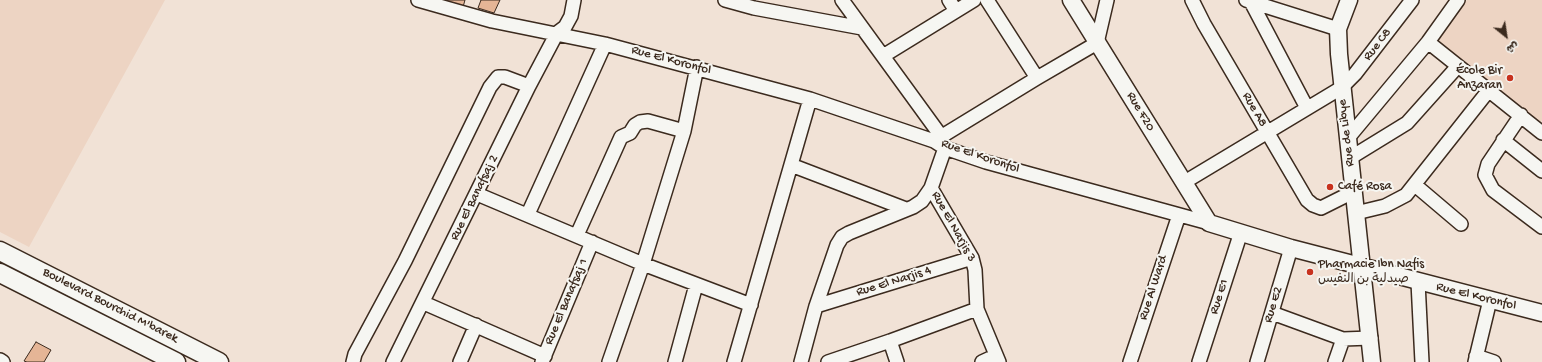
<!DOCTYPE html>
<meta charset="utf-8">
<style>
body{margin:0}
#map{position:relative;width:1542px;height:362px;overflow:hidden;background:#f1e2d6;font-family:"Gochi Hand","Playpen Sans Arabic",sans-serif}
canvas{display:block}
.north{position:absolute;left:1486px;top:16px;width:40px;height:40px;-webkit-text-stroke:3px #f6f6f2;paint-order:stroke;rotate:150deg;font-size:11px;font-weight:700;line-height:16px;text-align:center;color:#3b2a1e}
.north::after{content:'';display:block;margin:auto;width:14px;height:18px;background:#3b2a1e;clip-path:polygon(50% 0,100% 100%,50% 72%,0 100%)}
</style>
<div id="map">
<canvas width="1542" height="362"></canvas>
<div class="north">ش</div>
</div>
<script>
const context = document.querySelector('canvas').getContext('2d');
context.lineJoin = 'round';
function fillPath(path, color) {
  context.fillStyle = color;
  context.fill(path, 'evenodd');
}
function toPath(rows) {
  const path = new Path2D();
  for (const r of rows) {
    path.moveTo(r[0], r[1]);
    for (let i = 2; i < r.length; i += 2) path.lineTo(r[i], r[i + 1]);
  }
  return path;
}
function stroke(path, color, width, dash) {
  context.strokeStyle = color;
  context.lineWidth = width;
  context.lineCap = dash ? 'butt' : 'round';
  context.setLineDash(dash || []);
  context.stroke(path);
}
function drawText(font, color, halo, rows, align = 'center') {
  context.font = font + ' "Gochi Hand","Playpen Sans Arabic",sans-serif';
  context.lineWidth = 4;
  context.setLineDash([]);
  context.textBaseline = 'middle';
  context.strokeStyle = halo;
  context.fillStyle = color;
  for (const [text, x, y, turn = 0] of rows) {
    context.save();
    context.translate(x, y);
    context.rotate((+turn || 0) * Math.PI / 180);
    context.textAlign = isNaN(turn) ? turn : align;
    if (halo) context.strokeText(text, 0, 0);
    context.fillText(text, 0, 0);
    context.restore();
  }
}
fillPath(toPath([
 [0,0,165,0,29,247,0,232],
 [1467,0,1542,0,1542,120,1538,126,1433,43]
]), '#edd4c3');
const building = toPath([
 [445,0,465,0,463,7,445,0],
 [481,0,500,0,494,13,478,8,481,0],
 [36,342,51,350,44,362,27,362,24,361,36,342]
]);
fillPath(building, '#e5b596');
stroke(building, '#3b2a1e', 1);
const minor = toPath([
 [418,0,492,21,605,44,810,99,934,141,945,148,986,162,1209,223],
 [725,0,754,8,862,28],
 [842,0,941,136],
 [949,0,956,11],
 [987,0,1037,78],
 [1192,0,1204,24,1307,200,1313,205,1321,208,1353,192],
 [1246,0,1338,29],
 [1250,0,1307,108],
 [1428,42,1542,133],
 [883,56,974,0],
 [1521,115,1488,164,1485,175,1493,190,1542,227],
 [1348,138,1428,42,1458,0],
 [1503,140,1542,171],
 [934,141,1037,78,1097,43,1107,0],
 [1350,158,1407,123,1458,66],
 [791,165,906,209],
 [1183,183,1341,88,1355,74,1412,0],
 [1415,185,1461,224],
 [931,188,972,258,975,270,977,309,999,362],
 [477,194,643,264,751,305],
 [1356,213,1385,206,1406,195,1489,90],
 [528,214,605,44],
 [577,235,621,137,630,133,635,125,640,122,648,121,684,131],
 [1418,282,1422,362],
 [424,303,545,356],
 [816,306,972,258],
 [1272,313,1343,339,1371,338],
 [890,341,897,362],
 [1476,356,1494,362],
 [0,360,3,362],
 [353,362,355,354,405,261,490,87,498,77,505,77,529,86],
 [393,362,529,86,557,33,565,27,571,16,574,0],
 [460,362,476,325],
 [542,362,592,242],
 [609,362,643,264,684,131,697,67],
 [675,362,696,285],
 [734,362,810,99],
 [801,362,816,306,837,245,842,237,849,233,913,207,922,201,931,188,945,148],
 [828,362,890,341,977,309],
 [982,362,995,356],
 [1130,362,1179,215],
 [1199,362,1241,232],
 [1257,362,1291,248],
 [1335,362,1343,339],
 [1475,362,1490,300]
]);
const tertiary = toPath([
 [1071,0,1209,223,1291,248,1542,313],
 [1349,0,1338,29,1339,54,1372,362]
]);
const secondary = toPath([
 [0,251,219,362],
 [0,273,176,362]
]);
stroke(minor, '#3b2a1e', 16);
stroke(tertiary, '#3b2a1e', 19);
stroke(secondary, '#3b2a1e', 21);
stroke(minor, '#f6f6f2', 13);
stroke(tertiary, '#f6f6f2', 16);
stroke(secondary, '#f6f6f2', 18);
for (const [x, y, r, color] of [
 [1510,78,4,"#c8321e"],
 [1330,187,4,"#c8321e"],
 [1310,272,4,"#c8321e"]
]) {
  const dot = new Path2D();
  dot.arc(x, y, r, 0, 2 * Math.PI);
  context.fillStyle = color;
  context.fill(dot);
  stroke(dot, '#f6f6f2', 1.5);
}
drawText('13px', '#3b2a1e', '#f6f6f2', [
 ["Rue C8",1378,45,-52],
 ["Rue El Koronfol",671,61,15],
 ["Rue A8",1254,110,60],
 ["Rue F20",1140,112,59],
 ["Rue de Libye",1347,133,-97],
 ["Rue El Koronfol",980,157,19],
 ["Rue El Banafsaj 2",475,198,-64],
 ["Rue El Narjis 3",953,227,61],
 ["Rue El Narjis 4",894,282,-17],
 ["Rue Al Ward",1154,288,-72],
 ["Rue E1",1220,297,-72],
 ["Rue El Koronfol",1476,297,14],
 ["Rue El Banafsaj 1",567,302,-67],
 ["Rue E2",1274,305,-73],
 ["Boulevard Bourchid M'barek",110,306,27]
]);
drawText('13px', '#3b2a1e', '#f6f6f2', [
 ["École Bir",1502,71,"right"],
 ["Anzaran",1502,86,"right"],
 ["Café Rosa",1338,187],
 ["Pharmacie Ibn Nafis",1318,265],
 ["صيدلية بن النفيس",1318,280]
], 'left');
</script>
